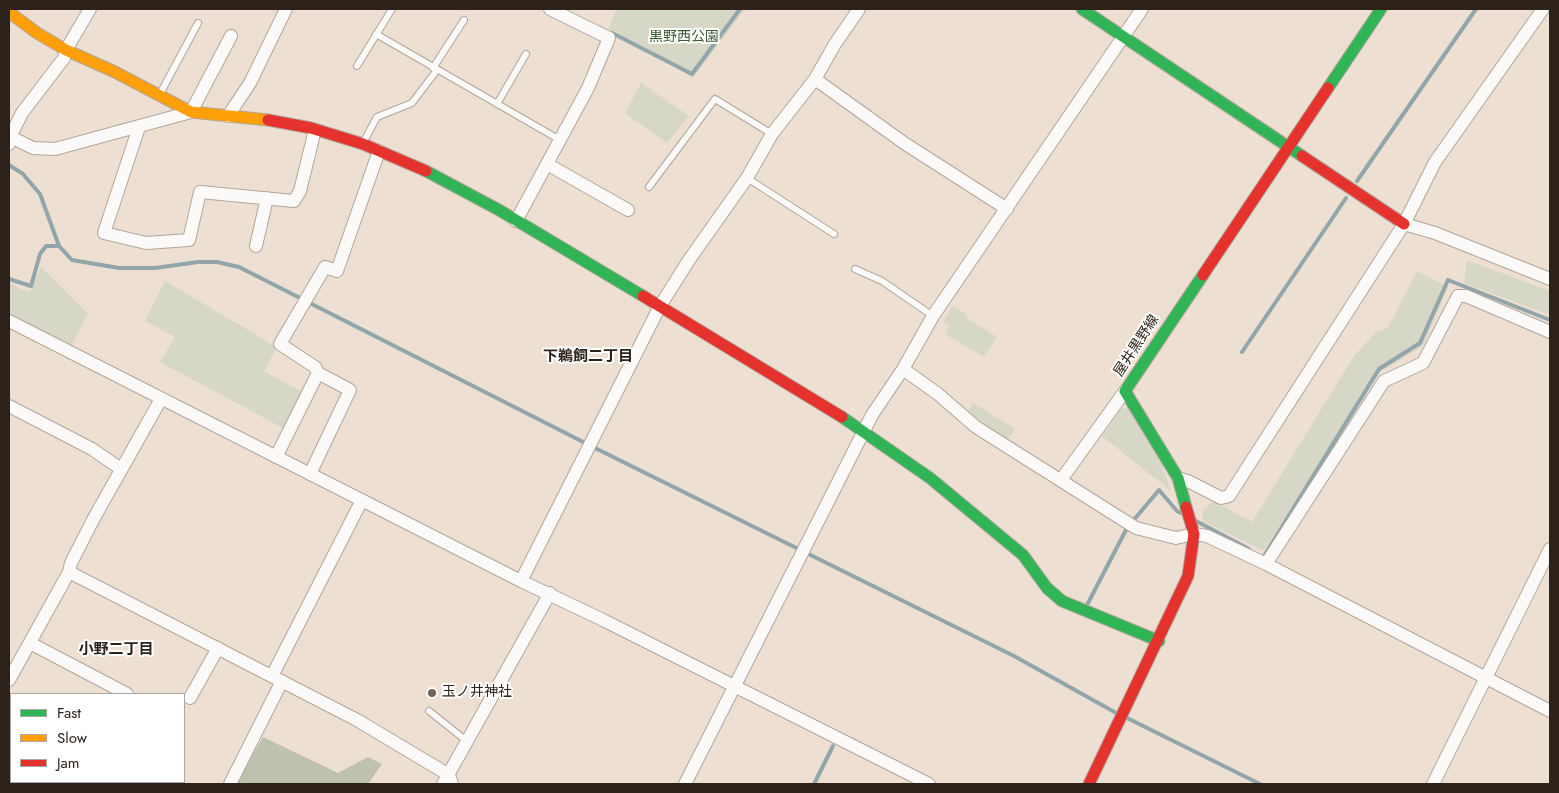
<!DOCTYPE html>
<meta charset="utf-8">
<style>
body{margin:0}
#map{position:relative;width:1559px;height:793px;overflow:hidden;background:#eddfd1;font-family:Jost,sans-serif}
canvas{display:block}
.frame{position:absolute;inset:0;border:10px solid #2c2219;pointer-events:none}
.legend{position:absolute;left:10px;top:693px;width:175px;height:90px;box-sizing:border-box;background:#fff;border:1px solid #aba7a3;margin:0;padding:6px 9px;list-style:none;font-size:15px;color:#2c2219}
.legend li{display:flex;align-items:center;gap:10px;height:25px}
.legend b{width:25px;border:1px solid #aba7a3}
</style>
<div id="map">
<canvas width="1559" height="793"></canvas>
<div class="frame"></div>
<ul class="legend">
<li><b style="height:6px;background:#30b455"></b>Fast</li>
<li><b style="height:6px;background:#ff9f0a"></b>Slow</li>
<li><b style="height:6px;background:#e5322d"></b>Jam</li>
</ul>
</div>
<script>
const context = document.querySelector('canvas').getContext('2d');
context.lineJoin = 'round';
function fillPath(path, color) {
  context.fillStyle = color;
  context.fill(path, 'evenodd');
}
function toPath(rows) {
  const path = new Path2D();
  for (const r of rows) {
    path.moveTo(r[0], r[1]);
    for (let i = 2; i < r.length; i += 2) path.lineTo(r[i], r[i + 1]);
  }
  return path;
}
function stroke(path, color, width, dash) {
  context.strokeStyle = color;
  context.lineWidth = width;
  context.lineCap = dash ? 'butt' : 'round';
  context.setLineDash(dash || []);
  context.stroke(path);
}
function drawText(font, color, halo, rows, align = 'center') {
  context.font = font + ' Jost,"Noto Sans JP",sans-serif';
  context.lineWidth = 4;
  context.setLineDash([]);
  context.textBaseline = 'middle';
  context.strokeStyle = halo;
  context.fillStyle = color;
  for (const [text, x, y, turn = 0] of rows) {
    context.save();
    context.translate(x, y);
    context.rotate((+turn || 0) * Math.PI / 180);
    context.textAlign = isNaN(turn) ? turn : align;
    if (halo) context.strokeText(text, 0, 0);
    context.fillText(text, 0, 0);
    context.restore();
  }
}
fillPath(toPath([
 [617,9,745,9,693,78,646,49,608,29],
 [641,83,689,116,667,143,625,113],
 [1467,260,1550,291,1550,315,1464,283],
 [41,267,88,314,71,346,9,316,9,282,22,290,30,291],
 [1417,271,1448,287,1423,346,1380,372,1265,548,1262,550,1203,521,1203,510,1214,501,1252,522,1354,356,1376,332,1388,328],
 [165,281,277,347,264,371,302,392,283,428,160,362,175,337,145,321],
 [953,306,966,314,968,319,997,337,984,357,945,334,949,326,943,322],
 [973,403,1015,429,1007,440,966,415],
 [1122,408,1128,408,1162,465,1171,491,1102,436]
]), '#d6d7c7');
fillPath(toPath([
 [263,737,338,773,368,757,382,764,368,784,236,784]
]), '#bdc1ad');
stroke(toPath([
 [612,33,692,74,740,9],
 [9,165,23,174,40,194,59,246,72,260,119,268,155,268,198,262,217,262,239,267,595,448,1014,656,1118,714],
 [1357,181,1476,9],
 [9,279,31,286,40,254,46,246,59,246],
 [1242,352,1346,198],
 [1196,521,1249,549],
 [1264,556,1379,369,1420,343,1448,280,1550,320],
 [1087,605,1127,528,1159,490,1177,511,1183,514],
 [1127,718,1260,784],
 [814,784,833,746]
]), '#92a6aa', 4);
const lane = toPath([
 [376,34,560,140],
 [357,66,392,9],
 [433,68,464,20],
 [160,94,198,23],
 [497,104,526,54],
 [363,143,377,117,412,103,437,70],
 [747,178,834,234],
 [649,187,715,99,772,134],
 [855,269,882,281,933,316],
 [429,711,468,742]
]);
const street = toPath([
 [815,79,904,143,1007,209],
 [228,116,250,83,286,9],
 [139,127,104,233,146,243,189,240,200,192,294,201,300,191,315,130],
 [9,136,33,148,55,149,191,112,231,36],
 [9,144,10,137,22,113,64,58,66,50,90,9],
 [547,164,628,210],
 [516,221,588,88,609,38,550,9],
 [1404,224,1435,233,1550,279],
 [256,246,267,198],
 [9,321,521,581,603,620,929,784],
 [903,369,938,394,976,427,1136,528,1176,538,1194,534,1207,536,1266,564,1550,711],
 [318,373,315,367,280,344,325,267,337,271,379,151],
 [9,406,92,449,121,469],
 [276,457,318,373,350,390,310,474],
 [1178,478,1190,482,1221,498,1229,496,1404,224,1435,162,1543,9],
 [1061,480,1125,391],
 [1266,564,1384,381,1423,363,1458,296,1466,296,1550,332],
 [69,572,357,720,449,775,452,784],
 [521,581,660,306,689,260,747,178,772,134,815,79,835,44,859,9],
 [30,643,127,694],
 [272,676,362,500],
 [9,680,69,572,71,563,94,518,161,399],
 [190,698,218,648],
 [230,784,282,681],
 [443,784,550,593],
 [685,784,872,415,903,369,933,316,1142,9],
 [1433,784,1550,549]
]);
const fast = toPath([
 [1082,9,1302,156],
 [1328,88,1381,9],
 [426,171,499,210,643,296],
 [842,417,930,478,1023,555,1047,588,1062,601,1159,641],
 [1186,507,1178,478,1125,391,1203,275]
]);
const slow = toPath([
 [9,12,37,33,66,50,115,72,191,112,268,120]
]);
const jam = toPath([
 [268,120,311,128,363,144,426,171],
 [1302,156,1404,224],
 [1203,275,1328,88],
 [643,296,842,417],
 [1089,784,1188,576,1194,534,1186,507]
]);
stroke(lane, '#b1a69c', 8);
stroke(street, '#b1a69c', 14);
stroke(fast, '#b1a69c', 13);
stroke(slow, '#b1a69c', 13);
stroke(jam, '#b1a69c', 13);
stroke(lane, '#fcfaf8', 6);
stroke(street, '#fcfaf8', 12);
stroke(fast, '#30b455', 11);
stroke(slow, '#ff9f0a', 11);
stroke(jam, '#e5322d', 11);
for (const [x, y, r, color] of [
 [432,693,5,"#706459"]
]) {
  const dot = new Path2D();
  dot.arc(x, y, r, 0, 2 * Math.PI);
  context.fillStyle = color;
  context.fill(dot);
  stroke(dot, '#fff', 2);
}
drawText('14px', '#3c5931', '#fff', [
 ["黒野西公園",684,38]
]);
drawText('14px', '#2c2219', '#fff', [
 ["屋井黒野線",1137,346,-57]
]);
drawText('14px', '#2c2219', '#fff', [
 ["玉ノ井神社",442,693]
], 'left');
drawText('bold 15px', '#2c2219', '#fff', [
 ["下鵜飼二丁目",588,357],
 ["小野二丁目",116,650]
]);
</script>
